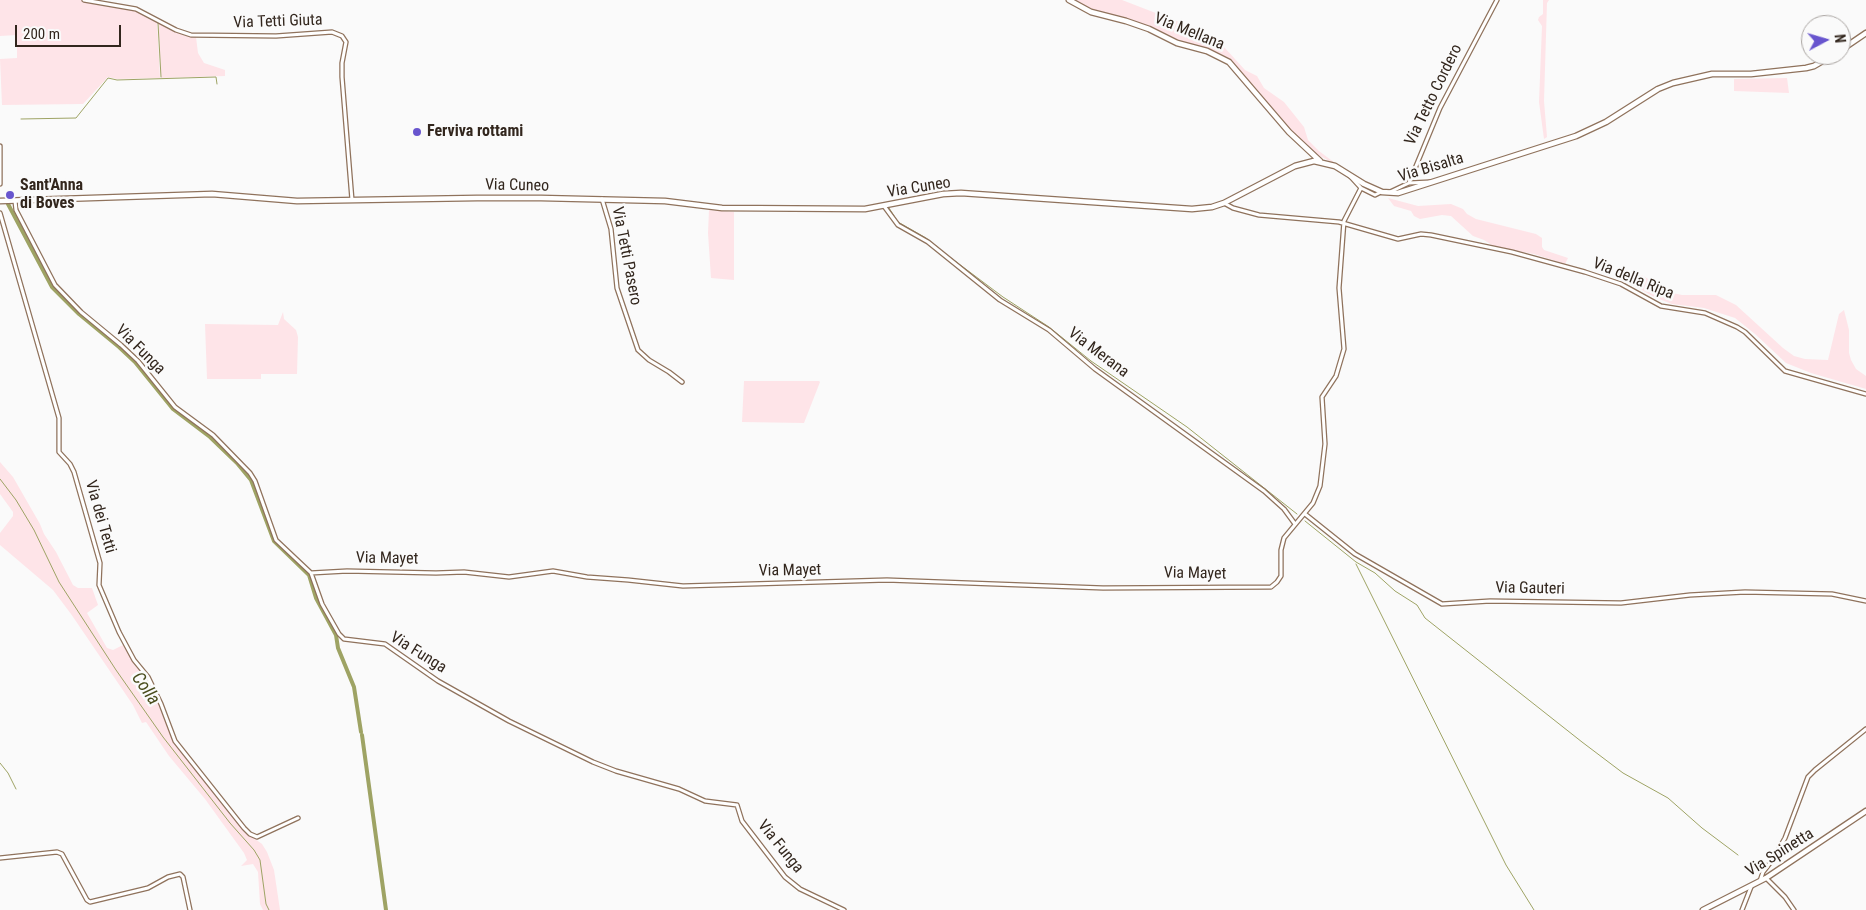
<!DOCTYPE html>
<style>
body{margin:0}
#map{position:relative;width:1866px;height:910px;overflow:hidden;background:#fafafa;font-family:"Roboto Condensed",sans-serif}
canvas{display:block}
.north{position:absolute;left:1801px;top:15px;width:50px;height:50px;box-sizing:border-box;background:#fafafa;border:1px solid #aaa5a2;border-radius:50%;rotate:84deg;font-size:14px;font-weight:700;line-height:20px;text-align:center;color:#32261d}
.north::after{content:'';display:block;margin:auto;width:18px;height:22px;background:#6855ce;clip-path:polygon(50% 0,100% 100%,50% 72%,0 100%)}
.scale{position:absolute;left:15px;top:25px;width:106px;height:22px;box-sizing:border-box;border:2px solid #32261d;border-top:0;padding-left:6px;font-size:15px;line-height:18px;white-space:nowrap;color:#32261d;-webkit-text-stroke:4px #fafafa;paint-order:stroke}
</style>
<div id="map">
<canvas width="1866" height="910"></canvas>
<div class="north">N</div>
<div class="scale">200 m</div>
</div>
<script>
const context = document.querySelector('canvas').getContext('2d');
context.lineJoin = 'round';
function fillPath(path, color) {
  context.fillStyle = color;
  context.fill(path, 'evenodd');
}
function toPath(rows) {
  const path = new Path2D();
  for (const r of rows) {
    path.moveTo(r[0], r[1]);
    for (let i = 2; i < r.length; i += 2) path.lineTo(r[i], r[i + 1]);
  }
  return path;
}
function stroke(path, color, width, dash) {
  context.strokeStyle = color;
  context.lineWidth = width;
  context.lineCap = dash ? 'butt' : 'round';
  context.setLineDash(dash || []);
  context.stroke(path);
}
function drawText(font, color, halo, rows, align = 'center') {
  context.font = font + ' "Roboto Condensed",sans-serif';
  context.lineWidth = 5;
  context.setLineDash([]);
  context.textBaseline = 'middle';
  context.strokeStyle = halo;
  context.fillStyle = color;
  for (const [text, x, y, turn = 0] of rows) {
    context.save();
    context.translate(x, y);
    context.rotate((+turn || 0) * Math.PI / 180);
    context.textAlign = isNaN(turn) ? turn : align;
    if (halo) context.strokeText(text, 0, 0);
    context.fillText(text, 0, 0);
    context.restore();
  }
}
fillPath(toPath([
 [0,0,81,0,139,12,157,22,160,78,117,79,108,77,83,104,2,105,0,59,17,58,17,35,0,36],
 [1073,0,1122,0,1179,22,1190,31,1201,33,1215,43,1224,47,1245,70,1257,76,1264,88,1284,102,1304,127,1308,140,1319,151,1339,166,1316,154,1299,139,1233,62,1227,58,1207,49,1174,40,1148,27,1097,12],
 [1543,0,1549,0,1547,3,1544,101,1547,137,1544,139,1539,102,1542,26,1538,20,1539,17,1543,14],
 [158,23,180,33,196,37,198,53,204,63,225,70,225,76,161,78],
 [1787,78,1789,93,1734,91,1734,79],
 [1388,198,1418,206,1451,204,1463,209,1467,214,1476,219,1536,234,1542,238,1542,247,1544,250,1568,258,1565,264,1534,254,1495,247,1484,240,1473,236,1451,216,1442,215,1420,219,1414,216,1411,211,1394,206],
 [709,210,734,212,734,280,711,278,708,233],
 [1642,275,1668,292,1682,295,1716,295,1736,305,1783,348,1794,356,1805,359,1828,360,1839,314,1844,310,1849,330,1849,353,1851,360,1856,369,1866,376,1866,389,1811,373,1786,363,1755,334,1735,318,1704,308,1672,304,1654,297,1621,278],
 [283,312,284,319,296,330,298,337,297,374,261,374,261,379,207,379,205,324,278,325],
 [744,381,819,381,820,382,804,423,742,422],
 [0,462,13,477,40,524,44,534,56,552,73,585,78,588,92,588,98,605,87,613,107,648,113,650,123,645,145,676,155,693,173,741,234,817,244,831,262,844,267,852,274,870,280,910,263,910,260,904,258,872,253,864,241,866,247,860,244,853,205,799,169,756,146,722,142,723,133,705,71,614,53,590,0,545,0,533,13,516,13,512,0,494]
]), '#fee4e8');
stroke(toPath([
 [158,23,161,77],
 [21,119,76,118,108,78,117,80,216,77,217,84],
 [889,208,898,222,926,238,940,249],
 [951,258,1003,297,1049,327,1091,361,1187,427,1297,514],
 [0,479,16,500,34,530,59,582,116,670,163,737,230,823,254,850,260,860,266,904,269,910],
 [1305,521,1356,562,1375,573,1395,591,1417,605,1425,618,1582,742,1623,773,1668,798,1702,828,1738,855],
 [1356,564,1506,865,1534,910],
 [0,763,8,773,16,789]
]), '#9ea364', 1);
stroke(toPath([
 [8,204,52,287,79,314,119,347,135,362,173,409,210,437,237,463,251,480,274,541,309,575,316,598,336,635,338,648,354,687,361,732],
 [362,735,386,910]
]), '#9ea364', 4);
const street = toPath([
 [84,0,136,9,176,30,191,35,276,36,332,32,342,36,346,42,342,63,342,77,352,200],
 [0,146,0,184],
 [1350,176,1361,188,1375,195,1381,192],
 [1409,183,1430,182],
 [1390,192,1409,183,1440,108,1497,0],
 [602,199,611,229,617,288,638,350,649,360,669,372,682,382],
 [15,201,16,210,55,285,81,312,121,345,138,361,175,407,213,435,250,473,255,481,276,540,311,573,322,604,339,634,344,639,385,644,438,681,509,721,593,762,616,771,679,789,705,801,737,805,742,821,785,877,800,889,844,910],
 [1224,203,1233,208,1259,215,1339,222,1398,239,1421,234,1431,235,1512,252,1585,272,1621,284,1661,306,1705,313,1737,327,1745,332,1785,371,1866,394],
 [884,206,898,225,928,242,1000,300,1049,330,1095,369,1264,491,1284,509,1295,524],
 [0,213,59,418,59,452,70,464,74,472,100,563,99,585,119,632,134,660,148,677,161,704,175,741,244,828,250,834,257,837,298,818],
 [1305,514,1355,554,1442,604,1490,601,1621,603,1690,595,1745,592,1832,594,1866,601],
 [311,573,347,571,436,573,464,572,509,577,553,571,587,577,628,580,683,586,887,580,1103,588,1271,587,1277,582,1281,576,1281,550,1284,538,1313,503,1320,486,1325,444,1322,397,1336,376,1344,349,1339,288,1344,221,1361,188],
 [0,858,57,852,62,854,87,900,90,902,148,888,168,877,180,874,183,877,190,910],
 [1766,878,1785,897,1794,910],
 [1760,881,1763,872,1773,859,1785,838,1808,777,1815,770,1866,729],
 [1742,910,1751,887]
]);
const secondary = toPath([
 [1069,0,1091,12,1126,21,1149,29,1177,43,1207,51,1229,62,1289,132,1320,161],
 [1841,50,1866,33],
 [0,201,212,194,297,201,477,198,541,198,665,201,722,208,865,209,943,194,961,193,1192,209,1212,207,1224,203,1295,166,1314,161,1335,166,1364,184,1382,192,1398,193,1576,136,1606,122,1658,89,1673,83,1712,74,1751,74,1806,68,1814,66,1833,55],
 [1703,910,1766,878,1866,811]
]);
stroke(street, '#8f725c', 5.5);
stroke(secondary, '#8f725c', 7);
stroke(street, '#fff', 3);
stroke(secondary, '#fff', 4.5);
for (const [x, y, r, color] of [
 [417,132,5,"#6855ce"],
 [10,195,5,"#6855ce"]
]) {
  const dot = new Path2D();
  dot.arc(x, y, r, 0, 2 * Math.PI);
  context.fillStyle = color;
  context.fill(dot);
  stroke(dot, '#fafafa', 2);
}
drawText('16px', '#32261d', '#fafafa', [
 ["Via Tetti Giuta",278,22,-2],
 ["Via Mellana",1189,32,22],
 ["Via Tetto Cordero",1434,95,-64],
 ["Via Bisalta",1431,168,-17],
 ["Via Cuneo",517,186,1],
 ["Via Cuneo",919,188,-9],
 ["Via Tetti Pasero",626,256,79],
 ["Via della Ripa",1633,279,22],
 ["Via Funga",140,350,45],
 ["Via Merana",1098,353,37],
 ["Via dei Tetti",100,517,74],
 ["Via Mayet",387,559,1],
 ["Via Mayet",790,571,-1],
 ["Via Mayet",1195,574,1],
 ["Via Gauteri",1530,589,1],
 ["Via Funga",418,653,32],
 ["Via Funga",780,847,51],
 ["Via Spinetta",1780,853,-32]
]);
drawText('bold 16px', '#32261d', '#fafafa', [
 ["Ferviva rottami",427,132],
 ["Sant'Anna",20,186],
 ["di Boves",20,204]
], 'left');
drawText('italic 18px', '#494c1c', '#fafafa', [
 ["Colla",145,689,55]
]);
</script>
